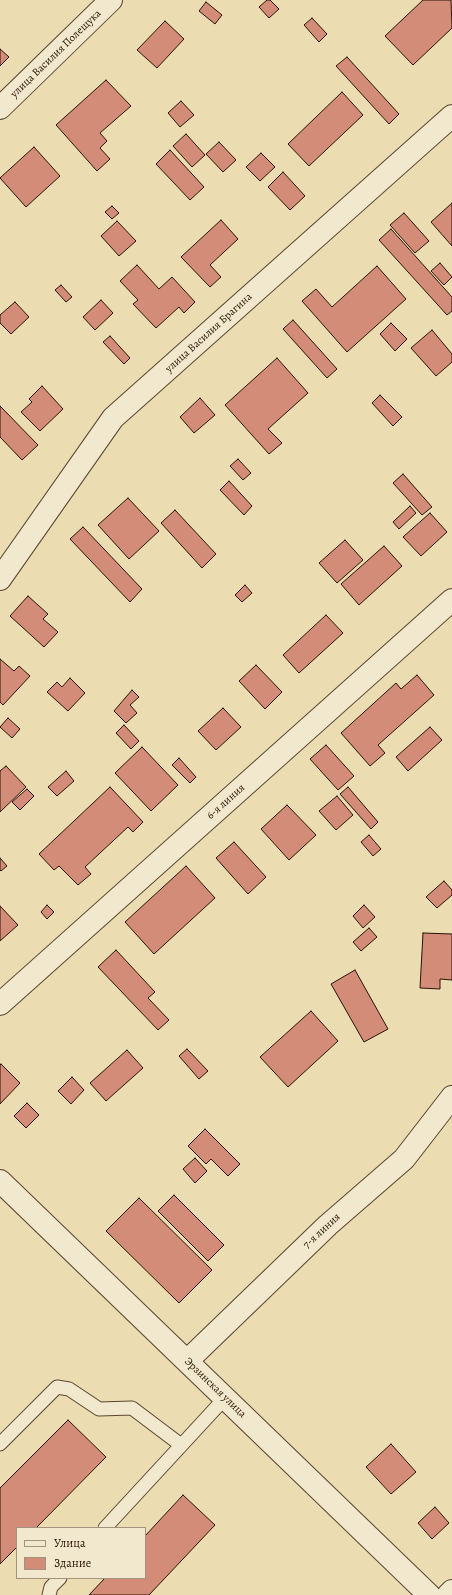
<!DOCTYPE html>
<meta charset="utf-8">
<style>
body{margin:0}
#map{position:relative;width:452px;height:1595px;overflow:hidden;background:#ebdcb2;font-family:Alegreya,serif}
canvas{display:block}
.legend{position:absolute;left:16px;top:1527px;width:130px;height:52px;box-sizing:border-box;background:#f2e8cd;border:1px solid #a1937d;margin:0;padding:5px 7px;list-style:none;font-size:12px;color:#281304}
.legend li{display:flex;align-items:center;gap:8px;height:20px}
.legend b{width:20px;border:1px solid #a1937d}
</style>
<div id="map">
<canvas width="452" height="1595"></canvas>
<ul class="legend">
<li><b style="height:5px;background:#f2e8cd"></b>Улица</li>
<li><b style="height:11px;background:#d38c77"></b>Здание</li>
</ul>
</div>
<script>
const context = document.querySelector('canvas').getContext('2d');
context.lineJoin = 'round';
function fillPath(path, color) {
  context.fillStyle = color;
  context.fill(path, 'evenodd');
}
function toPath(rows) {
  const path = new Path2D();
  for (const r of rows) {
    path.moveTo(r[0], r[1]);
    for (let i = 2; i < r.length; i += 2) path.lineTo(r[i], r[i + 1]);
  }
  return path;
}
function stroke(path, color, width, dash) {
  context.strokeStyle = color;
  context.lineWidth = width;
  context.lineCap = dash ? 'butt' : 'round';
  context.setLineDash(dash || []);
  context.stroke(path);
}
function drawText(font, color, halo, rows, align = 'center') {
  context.font = font + ' Alegreya,serif';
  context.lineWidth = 4;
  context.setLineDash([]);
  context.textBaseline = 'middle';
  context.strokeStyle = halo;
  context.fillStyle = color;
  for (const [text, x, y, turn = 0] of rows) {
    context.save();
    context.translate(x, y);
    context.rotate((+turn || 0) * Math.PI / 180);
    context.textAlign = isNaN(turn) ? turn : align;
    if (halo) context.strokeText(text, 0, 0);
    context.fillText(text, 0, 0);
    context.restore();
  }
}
const building = toPath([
 [267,0,270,0,279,9,269,18,259,7,267,0],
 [423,0,451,0,452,28,413,65,385,36,423,0],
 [206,2,222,15,215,24,199,11,206,2],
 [312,18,327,34,319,42,304,25,312,18],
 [165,21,184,39,157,68,137,50,165,21],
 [0,49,9,57,0,66,0,49],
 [347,57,399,114,389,124,336,66,347,57],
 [106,80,131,106,100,133,107,141,100,148,110,159,97,171,56,125,106,80],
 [342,92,363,115,309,166,288,144,342,92],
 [181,101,194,115,180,127,168,113,181,101],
 [186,134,205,155,192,167,173,146,186,134],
 [219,142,236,160,223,172,206,154,219,142],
 [34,147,60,176,26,207,0,178,34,147],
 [170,150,204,187,190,200,156,164,170,150],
 [261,153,275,167,260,181,246,167,261,153],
 [283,172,305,196,290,210,268,187,283,172],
 [452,203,452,246,431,222,452,203],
 [112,206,119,213,112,219,105,212,112,206],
 [404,213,429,241,415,253,390,225,404,213],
 [221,220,238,239,210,265,221,277,210,287,181,257,221,220],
 [117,221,136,241,119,256,101,236,117,221],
 [391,229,452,297,452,311,447,315,379,240,391,229],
 [440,263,452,277,444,285,431,271,440,263],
 [137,265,159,289,172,277,195,302,184,313,179,307,156,328,133,304,138,300,120,281,137,265],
 [377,266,406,299,347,352,302,301,316,289,332,307,377,266],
 [61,285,72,297,66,302,55,290,61,285],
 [101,300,113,313,95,330,83,317,101,300],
 [15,302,29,317,11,334,0,323,0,315,15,302],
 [293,320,337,369,327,378,283,329,293,320],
 [391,323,407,339,395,351,380,334,391,323],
 [432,330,452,354,452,362,436,376,411,348,432,330],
 [110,336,130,358,124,364,103,342,110,336],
 [277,358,308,393,268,429,282,443,269,454,225,405,277,358],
 [42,386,63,409,40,431,21,412,32,402,29,399,42,386],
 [380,395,402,417,393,426,372,403,380,395],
 [200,398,215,415,194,433,180,417,200,398],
 [0,406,38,445,22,460,0,437,0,406],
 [238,459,251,473,243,480,230,466,238,459],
 [403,474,432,507,422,515,393,483,403,474],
 [229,481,252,506,244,515,220,490,229,481],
 [128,498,159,531,129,559,98,525,128,498],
 [410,506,416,513,399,529,393,522,410,506],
 [175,510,216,554,202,568,161,523,175,510],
 [430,513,447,532,421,556,403,537,430,513],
 [83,527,142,589,130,602,70,539,83,527],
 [345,540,363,560,337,583,319,563,345,540],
 [384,546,402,566,359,605,341,584,384,546],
 [245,585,252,593,242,602,235,595,245,585],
 [28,596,48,614,43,619,58,632,44,647,10,616,28,596],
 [326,615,343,633,299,673,283,655,326,615],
 [0,659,14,671,19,666,30,676,3,705,0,702,0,659],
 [256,665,282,692,265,709,239,681,256,665],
 [417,675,434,695,378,745,385,753,370,766,341,733,396,683,401,689,417,675],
 [70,678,85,693,68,711,47,692,57,682,62,687,70,678],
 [132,690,139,697,130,705,137,713,126,723,114,711,132,690],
 [223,708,241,727,216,750,198,731,223,708],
 [8,718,20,729,12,738,0,727,8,718],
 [124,725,139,741,131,749,116,733,124,725],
 [430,727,442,740,408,771,396,757,430,727],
 [326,745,354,776,338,790,310,759,326,745],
 [142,747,178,785,151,811,115,773,142,747],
 [179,758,196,777,190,783,172,765,179,758],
 [6,766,26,787,0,812,0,771,6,766],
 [66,771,74,781,57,796,48,787,66,771],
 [110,787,143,822,133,832,128,827,85,867,91,874,78,885,59,866,54,870,39,854,110,787],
 [348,787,378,822,371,829,340,794,348,787],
 [27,789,34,796,20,810,12,802,27,789],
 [337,796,353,815,336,830,319,811,337,796],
 [287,805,316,835,289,860,261,829,287,805],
 [369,835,381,849,373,856,361,842,369,835],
 [234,842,266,877,248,894,216,858,234,842],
 [0,858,7,866,1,871,0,870,0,858],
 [186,866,215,898,154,954,125,922,186,866],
 [444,881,452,890,452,895,437,908,426,897,444,881],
 [47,905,54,912,47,919,41,912,47,905],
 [364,905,375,917,363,928,353,916,364,905],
 [0,906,18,925,0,941,0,906],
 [369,928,377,937,361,951,353,942,369,928],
 [423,933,452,934,452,980,440,979,440,989,420,988,423,933],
 [116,950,155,992,148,998,169,1020,158,1030,98,967,116,950],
 [355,970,388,1029,364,1042,331,984,355,970],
 [311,1011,338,1041,288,1087,260,1057,311,1011],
 [187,1049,208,1071,199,1079,179,1056,187,1049],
 [127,1050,143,1068,106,1101,90,1083,127,1050],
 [1,1064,20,1083,0,1104,0,1065,1,1064],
 [72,1077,84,1090,71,1104,58,1091,72,1077],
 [27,1103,39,1115,26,1128,14,1116,27,1103],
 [205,1129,240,1164,228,1176,211,1159,206,1164,188,1146,205,1129],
 [195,1158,207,1171,195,1183,183,1169,195,1158],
 [174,1195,224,1245,208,1261,158,1211,174,1195],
 [139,1198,212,1270,179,1303,106,1231,139,1198],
 [68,1420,106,1457,36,1528,17,1528,17,1547,0,1564,0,1488,68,1420],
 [391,1444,416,1472,391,1494,366,1467,391,1444],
 [183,1495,215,1525,149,1595,89,1595,105,1578,145,1578,145,1536,183,1495],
 [435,1507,449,1523,432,1539,418,1523,435,1507]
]);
fillPath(building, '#d38c77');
stroke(building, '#281304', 1);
const service = toPath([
 [0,1444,57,1387,69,1389,99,1409,132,1408,181,1445],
 [105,1528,225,1398],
 [49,1595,51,1587,60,1578]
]);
const minor = toPath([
 [0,108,111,0],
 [0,579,113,418,452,116],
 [0,1004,452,600],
 [0,1181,429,1595],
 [187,1361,328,1225,404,1159,452,1097],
 [448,1595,452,1591]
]);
stroke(service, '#594530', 15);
stroke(minor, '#594530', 24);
stroke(service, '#f2e8cd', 13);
stroke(minor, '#f2e8cd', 22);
drawText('11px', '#281304', '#f2e8cd', [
 ["улица Василия Полещука",56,54,-44],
 ["улица Василия Брагина",209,333,-42],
 ["6-я линия",226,802,-42],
 ["7-я линия",322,1231,-43],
 ["Эрзинская улица",215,1388,44]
]);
</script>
